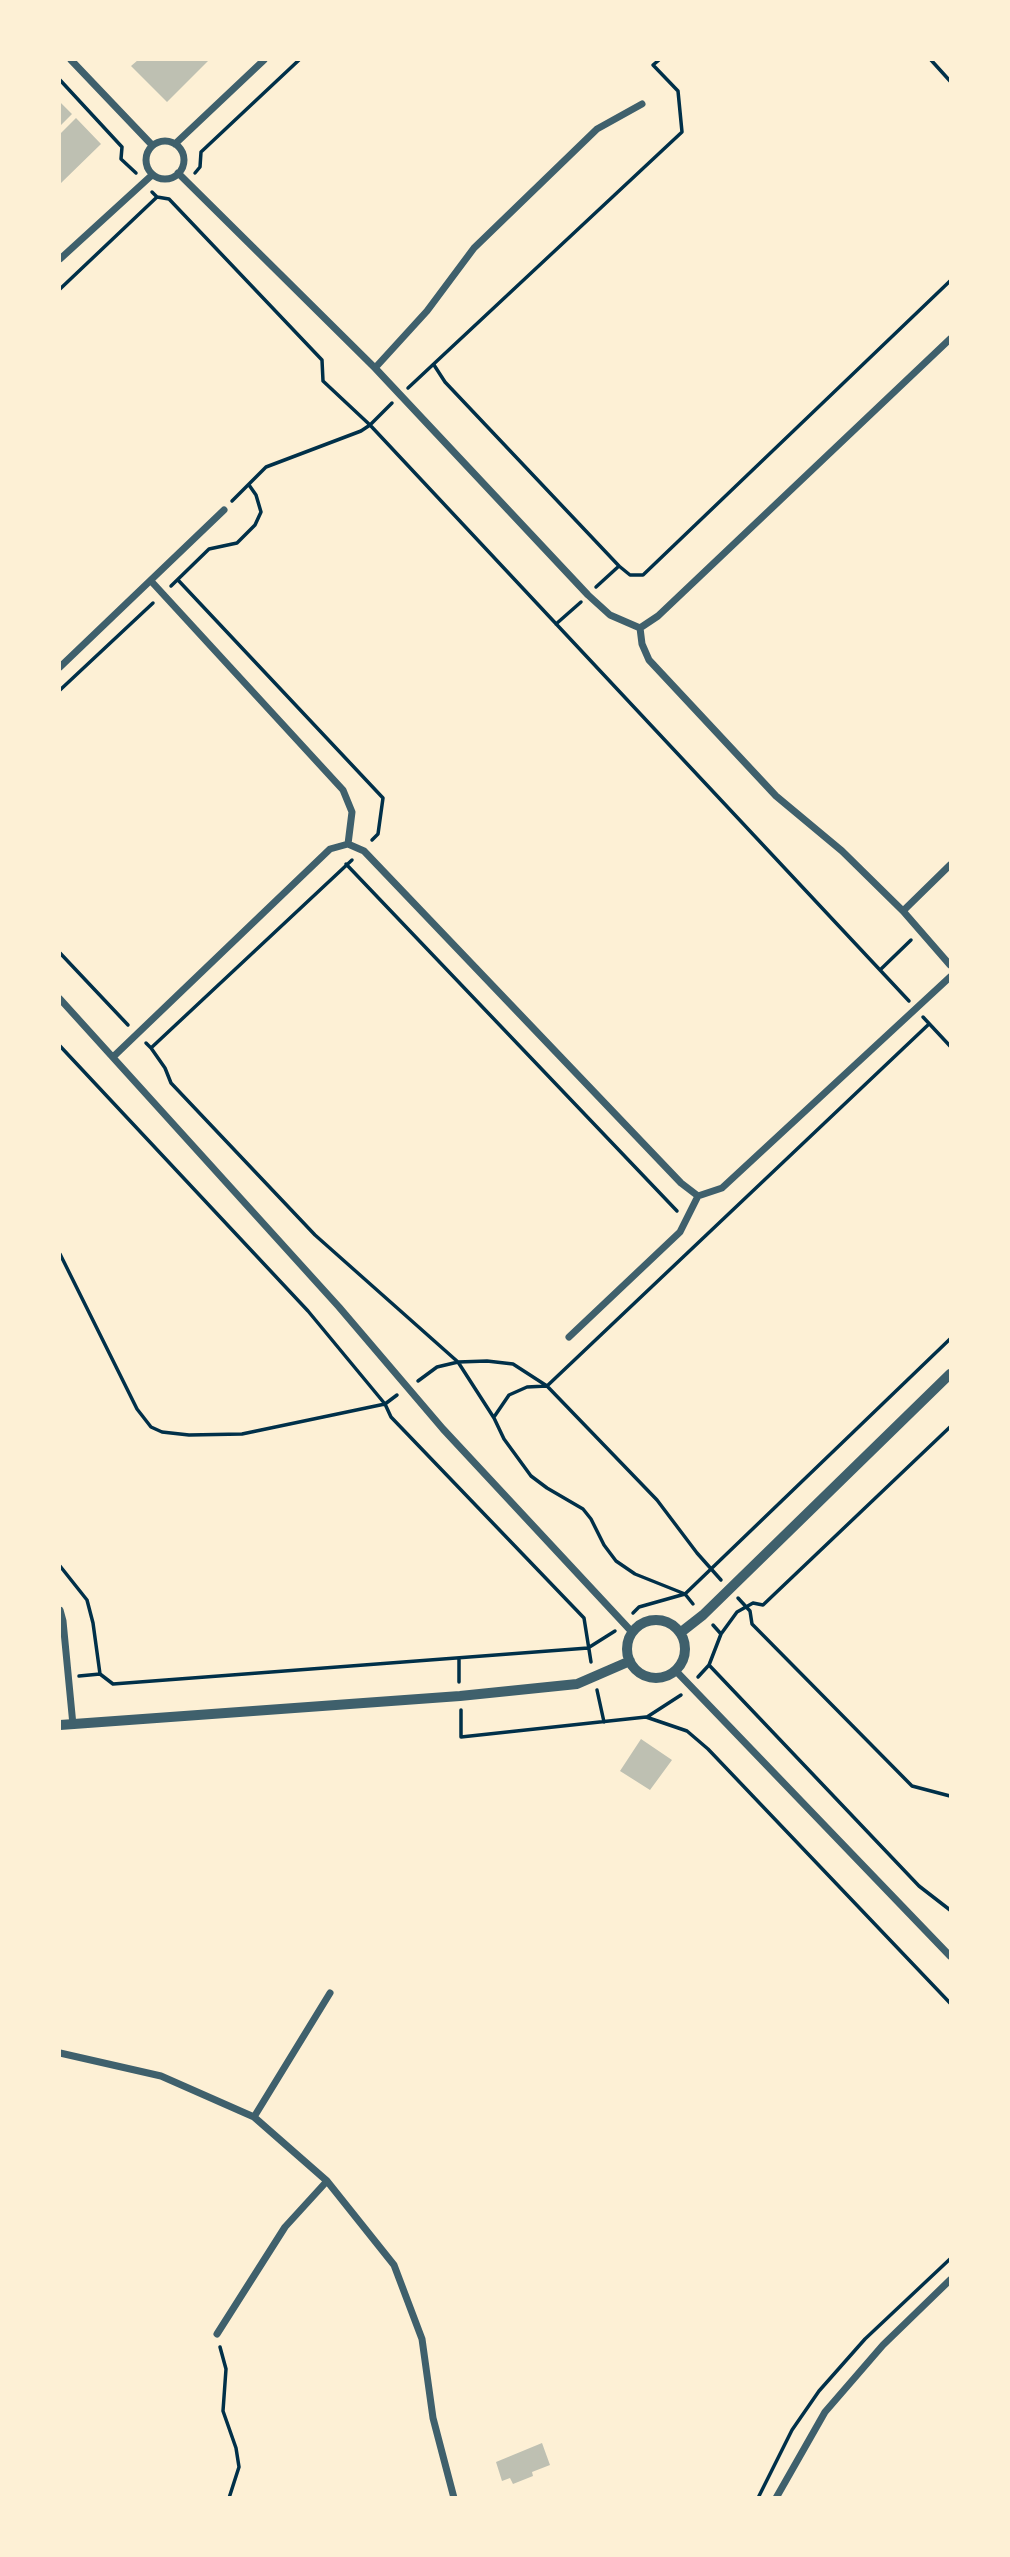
<!DOCTYPE html>
<style>
body{margin:0}
#map{position:relative;width:1010px;height:2557px;overflow:hidden;background:#fdf0d5;font-family:Commissioner,sans-serif}
canvas{display:block}
.frame{position:absolute;inset:0;border:61px solid #fdf0d5;pointer-events:none}
</style>
<div id="map">
<canvas width="1010" height="2557"></canvas>
<div class="frame"></div>
</div>
<script>
const context = document.querySelector('canvas').getContext('2d');
context.lineJoin = 'round';
function fillPath(path, color) {
  context.fillStyle = color;
  context.fill(path, 'evenodd');
}
function toPath(rows) {
  const path = new Path2D();
  for (const r of rows) {
    if (r.length === 3) {
      path.moveTo(r[0] + r[2], r[1]);
      path.arc(r[0], r[1], r[2], 0, 2 * Math.PI);
      continue;
    }
    path.moveTo(r[0], r[1]);
    for (let i = 2; i < r.length; i += 2) path.lineTo(r[i], r[i + 1]);
  }
  return path;
}
function stroke(path, color, width, dash) {
  context.strokeStyle = color;
  context.lineWidth = width;
  context.lineCap = dash ? 'butt' : 'round';
  context.setLineDash(dash || []);
  context.stroke(path);
}
fillPath(toPath([
 [138,60,209,60,167,102,131,66],
 [60,102,72,114,60,126],
 [76,118,101,144,60,184,60,134],
 [641,1739,672,1760,650,1790,620,1771],
 [542,2443,550,2465,532,2472,533,2476,513,2484,510,2478,502,2481,496,2462]
]), '#bec0b2');
stroke(toPath([
 [931,60,950,81],
 [60,80,122,147,121,159,136,173],
 [195,173,200,167,201,152,299,60],
 [152,192,157,197,169,199,322,360,323,381,370,425,909,1001],
 [60,289,157,197],
 [434,365,445,382,619,566],
 [408,388,682,132,678,91,653,65,659,60],
 [232,501,266,467,361,431,370,425,392,403],
 [178,580,383,798,378,834,372,840],
 [171,586,209,549,237,543,255,525,261,512,256,495,249,485],
 [596,587,619,566,630,575,643,575,950,281],
 [556,624,581,602],
 [60,690,153,603],
 [346,864,677,1211],
 [60,953,128,1025],
 [880,970,911,940],
 [923,1017,950,1046],
 [146,1043,151,1048,165,1068,171,1083,315,1235,458,1362,494,1418,504,1439,531,1476,547,1488,583,1509,591,1519,604,1545,616,1561,635,1574,685,1594,693,1604],
 [60,1046,308,1311,385,1404,391,1417,584,1618,591,1662],
 [151,1048,352,860],
 [60,1254,137,1409,151,1427,162,1432,189,1435,242,1434,385,1404,397,1395],
 [418,1381,437,1367,458,1362,487,1361,513,1364,547,1386,657,1500,697,1553,721,1580],
 [494,1417,509,1395,527,1387,547,1386,929,1024],
 [950,1427,763,1605,753,1603,737,1612,721,1634,709,1665,919,1886,950,1910],
 [60,1566,87,1600,93,1623,100,1674],
 [738,1598,750,1611,752,1624,912,1786,950,1796],
 [633,1613,639,1607,685,1594,950,1339],
 [713,1625,721,1634],
 [79,1676,100,1674,113,1684,588,1648,615,1631],
 [698,1677,709,1665],
 [459,1682,459,1658],
 [597,1690,604,1722],
 [461,1710,461,1737,646,1717,687,1731,708,1749,950,2003],
 [647,1717,681,1695],
 [220,2347,226,2369,223,2411,236,2448,239,2467,229,2498],
 [758,2498,792,2430,819,2391,865,2339,950,2259]
]), '#003049', 3.5);
stroke(toPath([
 [71,60,152,145],
 [165,160,19],
 [175,144,264,60],
 [178,173,375,368,588,595,610,615,640,628,642,644,649,660,776,796,842,851,903,911,950,965],
 [60,259,152,175],
 [375,368,427,311,474,248,597,129,642,104],
 [151,581,343,790,352,812,348,844],
 [640,628,658,616,950,339],
 [60,667,224,510],
 [903,911,950,865],
 [60,999,339,1307,443,1429,632,1632],
 [113,1057,330,849,348,844,364,851,681,1183,698,1196,722,1188,950,977],
 [569,1337,680,1232,698,1196],
 [60,1610,63,1621,73,1725],
 [675,1670,950,1956],
 [60,2053,161,2076,254,2117,327,2181,394,2265,422,2339,433,2418,454,2498],
 [254,2117,330,1993],
 [217,2334,285,2227,327,2181],
 [776,2498,825,2412,883,2345,950,2280]
]), '#3f606c', 7);
stroke(toPath([
 [656,1649,29],
 [680,1633,703,1615,950,1374],
 [60,1725,460,1696,577,1684,630,1661]
]), '#3f606c', 10);
</script>
